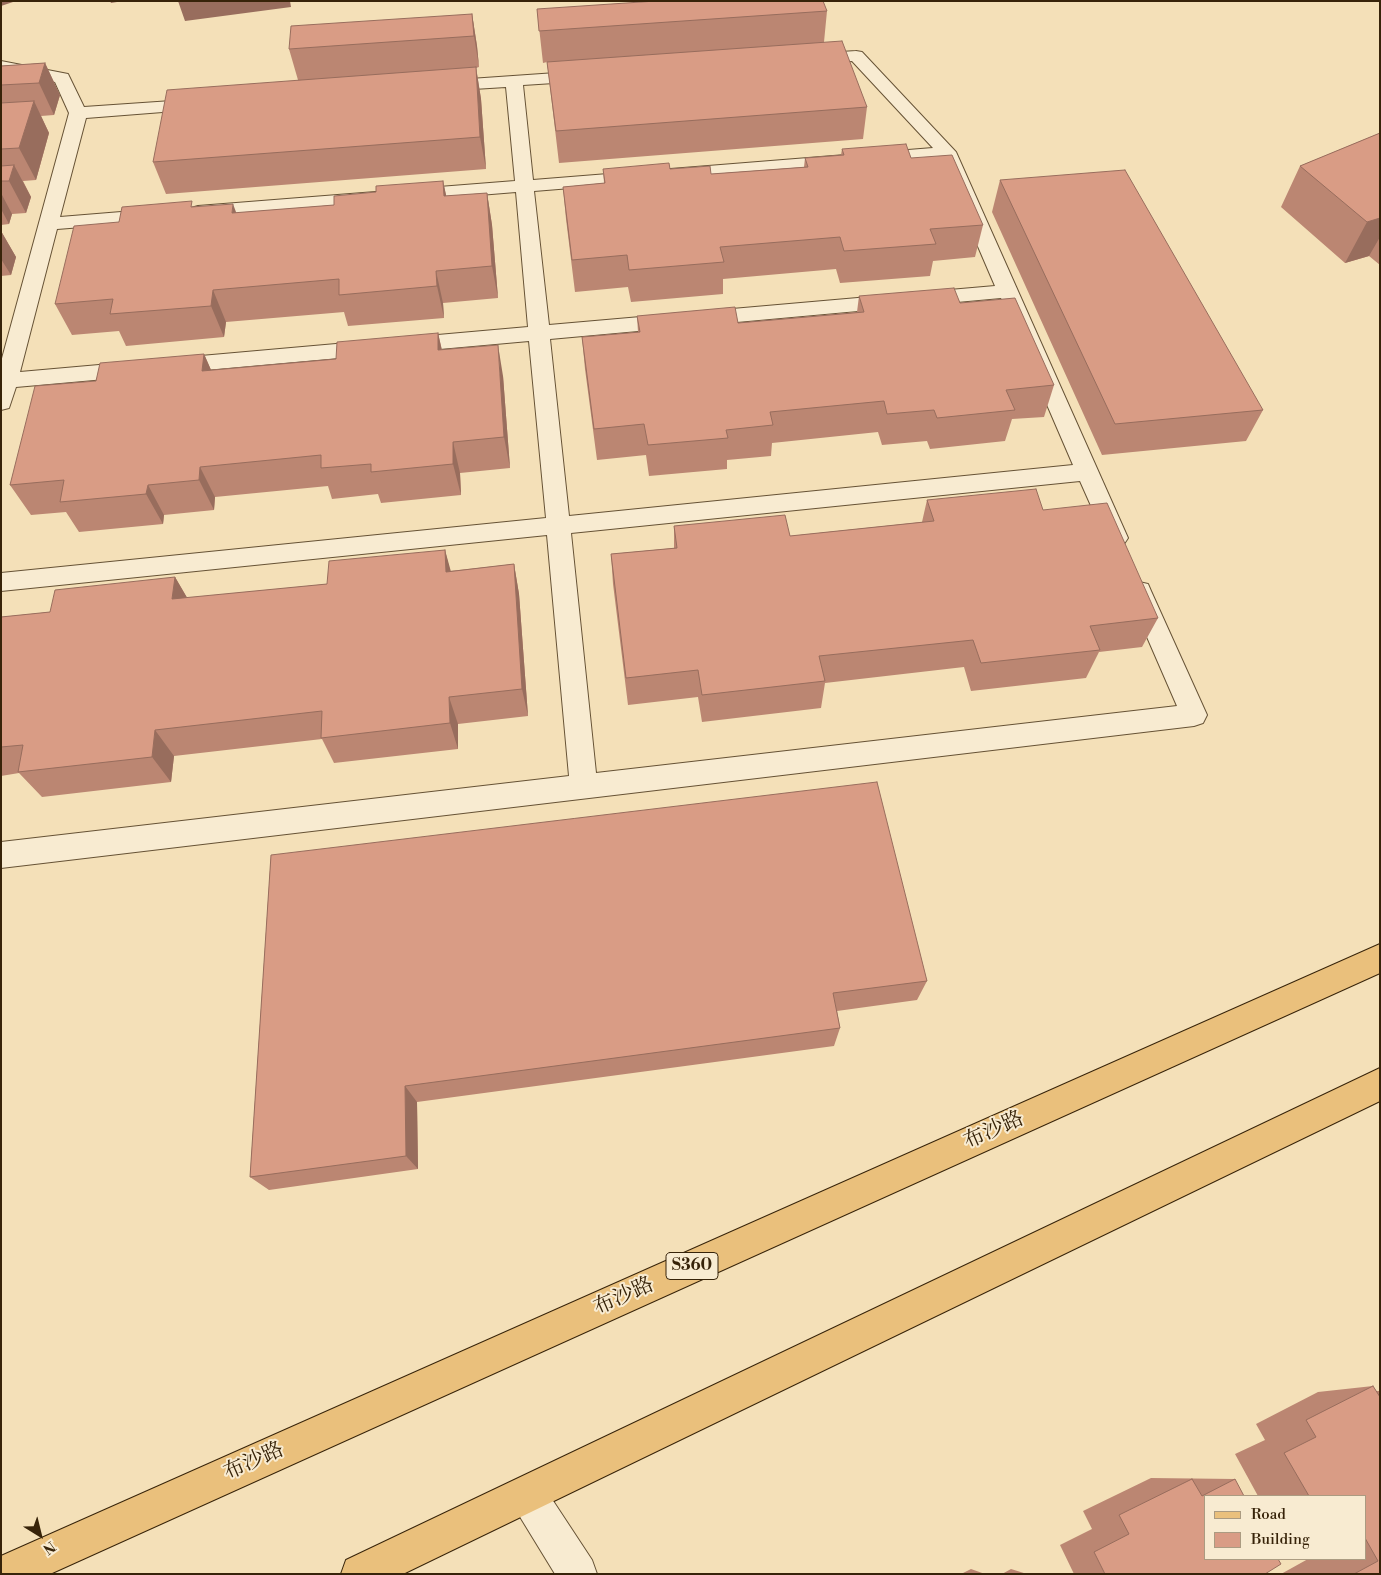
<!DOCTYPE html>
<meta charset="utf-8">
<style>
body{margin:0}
#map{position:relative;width:1381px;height:1575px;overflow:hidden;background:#f4e0b8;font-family:"Libre Bodoni",serif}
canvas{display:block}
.frame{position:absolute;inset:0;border:2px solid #372309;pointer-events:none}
.legend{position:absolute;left:1204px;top:1495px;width:162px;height:65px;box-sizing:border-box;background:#f8ebd1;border:1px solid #ab9b81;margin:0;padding:6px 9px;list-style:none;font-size:15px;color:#372309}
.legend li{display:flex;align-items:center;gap:10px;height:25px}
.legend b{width:25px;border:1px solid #ab9b81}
.north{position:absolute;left:15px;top:1510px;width:50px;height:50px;-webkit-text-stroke:4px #f8ebd1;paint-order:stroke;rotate:144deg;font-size:14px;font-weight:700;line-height:20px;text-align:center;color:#372309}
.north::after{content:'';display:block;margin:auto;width:18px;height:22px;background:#372309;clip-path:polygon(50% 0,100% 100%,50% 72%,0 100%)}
</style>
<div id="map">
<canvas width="1381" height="1575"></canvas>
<div class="frame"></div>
<ul class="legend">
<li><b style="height:6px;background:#eac07c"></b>Road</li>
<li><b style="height:14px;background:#d99c85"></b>Building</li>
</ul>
<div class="north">N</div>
</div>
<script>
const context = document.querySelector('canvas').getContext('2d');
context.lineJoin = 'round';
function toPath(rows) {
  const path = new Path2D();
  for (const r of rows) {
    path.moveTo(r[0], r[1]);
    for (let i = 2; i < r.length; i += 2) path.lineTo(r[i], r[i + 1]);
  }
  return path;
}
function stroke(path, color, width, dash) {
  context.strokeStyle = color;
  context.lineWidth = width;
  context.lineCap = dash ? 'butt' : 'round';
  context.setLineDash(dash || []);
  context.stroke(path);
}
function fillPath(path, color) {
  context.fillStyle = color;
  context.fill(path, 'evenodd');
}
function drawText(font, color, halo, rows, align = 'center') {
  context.font = font + ' "Libre Bodoni","Noto Serif SC",serif';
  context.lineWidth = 4;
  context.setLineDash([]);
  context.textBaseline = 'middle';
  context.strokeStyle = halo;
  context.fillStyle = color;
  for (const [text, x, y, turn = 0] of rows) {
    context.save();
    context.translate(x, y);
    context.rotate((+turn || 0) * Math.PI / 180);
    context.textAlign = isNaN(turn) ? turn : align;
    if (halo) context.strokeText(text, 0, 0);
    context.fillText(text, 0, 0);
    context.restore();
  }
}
const minor = toPath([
 [856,51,862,52,956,152,1128,538,1124,544,1116,547,1108,544,1080,481,571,533,596,773,1177,706,1127,591,1130,584,1139,582,1148,584,1151,591,1207,715,1203,723,1194,726,1,868,1,842,569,776,547,535,1,591,1,573,546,518,529,341,16,387,9,408,1,410,1,362,69,113,55,82,1,71,1,61,68,74,84,107,201,99,207,100,210,104,207,108,201,109,86,118,60,217,158,209,165,211,168,215,165,219,158,221,57,229,20,372,528,327,516,192,198,218,191,216,188,212,191,208,198,206,515,181,506,87,441,91,435,90,432,86,435,82,441,81,585,71,591,72,594,76,591,80,585,81,523,85,533,180,933,148,852,61,810,64,804,63,802,59,804,55,810,54,856,51],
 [940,158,995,286,549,325,534,191,940,158],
 [1001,298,1073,465,569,516,550,339,1001,298],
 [527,1475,540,1481,592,1560,597,1574,555,1574,514,1507,508,1494,514,1481,527,1475]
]);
const major = toPath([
 [1380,944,1380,973,50,1574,1,1574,1,1556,1380,944],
 [1380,1068,1380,1101,403,1574,341,1574,346,1560,1380,1068]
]);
stroke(minor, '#665235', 2);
stroke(major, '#372309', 2);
fillPath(minor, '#f8ebd1');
fillPath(major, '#eac07c');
fillPath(toPath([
 [537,9,827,11,824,42,867,107,863,139,559,163,547,62,543,63],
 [472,14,477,46,479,67,476,68,481,99,486,169,166,194,153,162,298,80,289,49],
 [45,63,60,95,54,115,41,116,49,133,36,180,23,181,31,197,26,213,12,214,9,224,1,225,1,66],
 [1380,133,1380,265,1369,256,1345,263,1281,207,1300,166],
 [842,149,911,158,983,225,975,257,933,261,930,276,840,283,836,269,723,279,723,294,631,302,628,287,575,292,566,219,563,187,604,183,603,169,670,169,711,174,804,167,805,158,841,155],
 [1000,180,1263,410,1246,441,1102,455,992,212],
 [443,181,446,196,487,193,492,225,498,298,443,303,444,318,348,326,344,312,226,322,224,337,126,346,119,331,72,335,55,304,119,222,194,207,236,213,334,205,376,192],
 [1,231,16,257,11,275,1,276],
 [859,296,960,303,1054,385,1044,417,1012,419,1005,441,930,449,927,441,882,445,878,432,772,443,771,456,727,460,727,469,649,476,646,455,597,460,585,369,582,337,638,332,637,316,738,323,857,312],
 [438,333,442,350,503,376,510,468,460,473,461,495,381,503,378,494,332,499,328,486,215,497,214,510,164,515,163,524,79,532,66,512,31,515,10,485,96,381,204,354,211,370,336,359],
 [927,500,1043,510,1158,618,1142,647,1099,652,1086,678,971,691,964,667,825,683,821,708,702,722,698,697,628,705,613,584,611,554,674,548,674,526,790,536,922,522],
 [445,550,450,571,514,564,519,594,528,716,458,724,458,749,334,763,322,739,174,756,171,782,42,797,19,773,1,776,1,617,50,612,175,577,187,598,327,584],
 [271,855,927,981,917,1000,837,1011,840,1028,834,1046,417,1102,418,1169,269,1190,250,1177],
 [1373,1386,1376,1391,1380,1391,1380,1574,1281,1574,1308,1559,1365,1559,1365,1496,1258,1496,1235,1454,1265,1440,1256,1424,1318,1392],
 [1151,1478,1235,1479,1265,1574,1074,1574,1060,1545,1092,1529,1083,1511],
 [971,1569,985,1574,961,1574],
 [1011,1569,1027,1574,1002,1574]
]), '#bb8672');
fillPath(toPath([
 [1,1,16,1,1,6],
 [110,1,123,1,111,3],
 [178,1,290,1,291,7,185,21],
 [472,14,477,46,479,67,474,36],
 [45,63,60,95,54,115,39,83],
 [476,67,481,99,486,169,480,137],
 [34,101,49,133,36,180,19,148],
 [14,165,31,197,26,213,9,181],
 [443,181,450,213,444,196],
 [1,193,12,214,9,224,1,209],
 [487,193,492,225,498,298,492,266],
 [233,204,245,236,232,213],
 [1380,218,1380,237,1369,256,1345,263,1367,222],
 [1,231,16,257,11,275,1,259],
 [436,271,443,303,444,318,437,286],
 [213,290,226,322,224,337,211,306],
 [438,333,445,365,438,350],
 [498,345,503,376,510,468,504,437],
 [204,354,218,386,202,371],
 [453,442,460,473,461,495,453,464],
 [200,467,215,497,214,510,199,480],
 [148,485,164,515,163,524,146,494],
 [445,550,453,579,446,572],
 [514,564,519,594,528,716,522,689],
 [175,577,192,606,172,599],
 [449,697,458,724,458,749,450,723],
 [155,730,174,756,171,782,152,757],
 [405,1086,417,1102,418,1169,406,1156]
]), '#986d5d');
const building = toPath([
 [656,1,823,1,827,11,539,31,537,9,656,1],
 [472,14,474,36,289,49,291,26,472,14],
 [842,41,867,107,556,131,547,62,842,41],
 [45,63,39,83,1,85,1,66,45,63],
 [476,67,480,137,153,162,167,90,476,67],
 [34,101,19,148,1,149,1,103,34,101],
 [1380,133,1380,218,1367,222,1300,166,1380,133],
 [906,144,911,158,952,155,983,225,930,229,936,244,844,251,840,237,720,247,724,262,629,270,627,255,572,260,563,187,605,183,603,169,669,163,670,169,710,166,711,174,808,167,805,158,844,155,842,149,906,144],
 [14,165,9,181,1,181,1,166,14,165],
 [1125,170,1263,410,1115,424,1000,180,1125,170],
 [443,181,444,196,487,193,492,266,436,271,437,286,339,295,339,279,213,290,211,306,110,314,113,299,55,304,74,226,119,222,122,207,192,201,191,207,233,204,232,213,334,205,334,196,376,192,376,186,443,181],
 [954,288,960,303,1015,298,1054,385,1006,390,1015,410,937,418,934,410,887,414,884,401,770,412,773,425,726,430,728,438,648,445,644,424,594,429,582,337,640,332,637,316,735,307,738,323,864,312,859,296,954,288],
 [438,333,438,350,498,345,504,437,453,442,453,464,371,472,371,464,321,468,321,455,200,467,199,480,148,485,146,494,60,502,64,480,10,485,35,386,96,381,100,363,204,354,202,371,336,359,337,342,438,333],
 [1036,489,1043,510,1107,503,1158,618,1090,626,1100,650,981,663,973,640,819,656,825,681,702,695,698,670,626,678,611,554,677,548,674,526,785,515,790,536,934,521,927,500,1036,489],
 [445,550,446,572,514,564,522,689,449,697,450,723,321,738,322,711,155,730,152,757,18,772,23,745,1,747,1,617,50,612,55,590,175,577,172,599,327,584,329,561,445,550],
 [877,782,927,981,833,993,840,1028,405,1086,406,1156,250,1177,271,855,877,782],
 [1373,1386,1380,1397,1380,1574,1354,1574,1378,1561,1365,1538,1365,1496,1309,1496,1284,1453,1316,1437,1306,1420,1373,1386],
 [1192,1479,1202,1496,1235,1479,1244,1496,1205,1496,1205,1559,1278,1559,1281,1564,1265,1574,1105,1574,1094,1552,1129,1534,1119,1515,1192,1479]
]);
fillPath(building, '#d99c85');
stroke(building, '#986d5d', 1);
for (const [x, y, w] of [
 [692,1266,52]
]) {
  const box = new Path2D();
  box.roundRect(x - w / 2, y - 13.5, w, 27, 4);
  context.fillStyle = '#f8ebd1';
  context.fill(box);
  stroke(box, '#372309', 1);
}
drawText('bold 16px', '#372309', null, [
 ["S360",692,1266]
]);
drawText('21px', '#372309', '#f8ebd1', [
 ["布沙路",994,1131,-24],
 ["布沙路",624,1297,-24],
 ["布沙路",254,1462,-24]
]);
</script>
